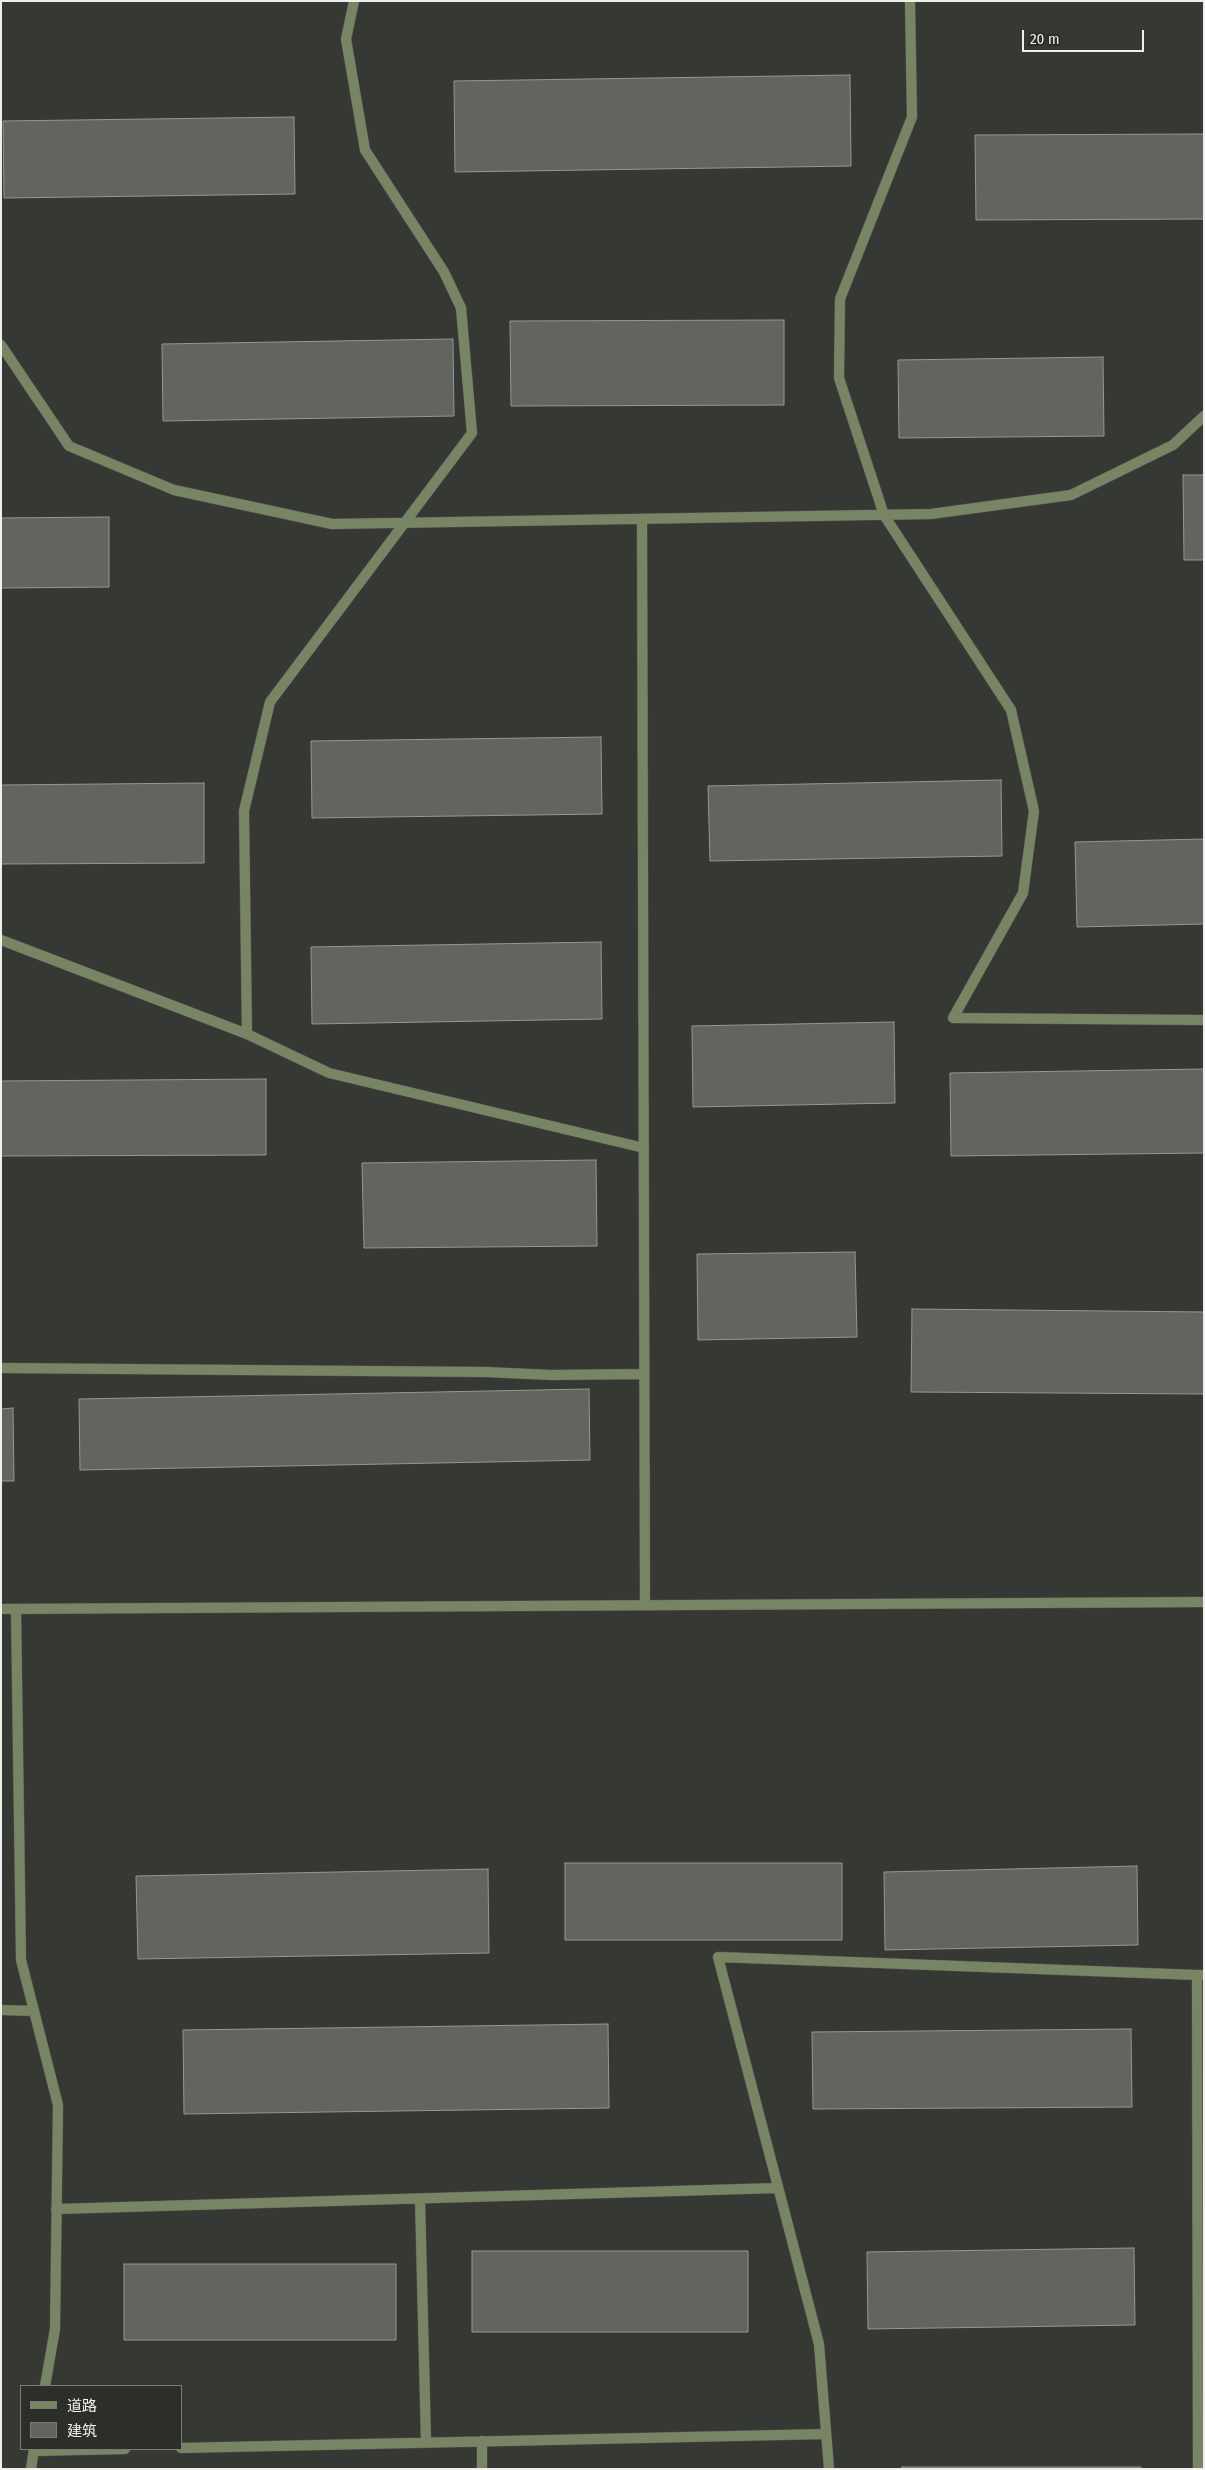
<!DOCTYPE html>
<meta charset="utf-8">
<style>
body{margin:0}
#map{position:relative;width:1205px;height:2470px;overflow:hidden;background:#363834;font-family:"Fira Sans Condensed","Noto Sans SC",sans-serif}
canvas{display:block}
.frame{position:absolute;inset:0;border:2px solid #eff0ed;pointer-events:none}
.legend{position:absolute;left:20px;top:2385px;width:162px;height:65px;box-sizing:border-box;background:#2c2e2a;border:1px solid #7a7c78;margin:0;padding:6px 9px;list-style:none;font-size:15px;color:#eff0ed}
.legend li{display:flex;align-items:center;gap:10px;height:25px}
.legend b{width:25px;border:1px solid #7a7c78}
.scale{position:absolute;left:1022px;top:30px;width:122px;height:22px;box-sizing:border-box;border:2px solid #eff0ed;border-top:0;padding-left:6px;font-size:15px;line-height:18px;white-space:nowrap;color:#eff0ed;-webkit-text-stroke:4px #2c2e2a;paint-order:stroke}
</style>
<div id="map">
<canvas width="1205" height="2470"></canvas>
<div class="frame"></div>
<ul class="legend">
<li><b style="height:6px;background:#778565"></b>道路</li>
<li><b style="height:14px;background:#62645f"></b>建筑</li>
</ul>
<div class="scale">20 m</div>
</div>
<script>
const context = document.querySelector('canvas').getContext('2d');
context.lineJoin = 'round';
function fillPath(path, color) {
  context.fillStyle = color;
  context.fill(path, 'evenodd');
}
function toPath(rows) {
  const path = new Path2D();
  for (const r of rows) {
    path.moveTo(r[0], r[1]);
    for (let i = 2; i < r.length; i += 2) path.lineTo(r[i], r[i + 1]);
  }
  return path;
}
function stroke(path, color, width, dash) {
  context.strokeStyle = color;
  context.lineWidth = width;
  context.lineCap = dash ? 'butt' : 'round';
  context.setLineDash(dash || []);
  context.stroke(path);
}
const building = toPath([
 [850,75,851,166,455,172,454,81,850,75],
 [294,117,295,194,4,198,3,121,294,117],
 [1204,134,1204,219,976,220,975,135,1204,134],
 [784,320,784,405,511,406,510,321,784,320],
 [453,339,454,416,163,421,162,344,453,339],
 [1103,357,1104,436,899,438,898,360,1103,357],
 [1183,475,1204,475,1204,560,1184,560,1183,475],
 [109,517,109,587,1,588,1,518,109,517],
 [601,737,602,814,312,818,311,741,601,737],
 [1001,780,1002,856,710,861,708,786,1001,780],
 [204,783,204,863,1,864,1,785,204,783],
 [1204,839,1204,924,1077,927,1075,842,1204,839],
 [601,942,602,1019,312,1024,311,947,601,942],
 [894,1022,895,1103,693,1107,692,1026,894,1022],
 [1204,1069,1204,1153,951,1156,950,1073,1204,1069],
 [266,1079,266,1155,1,1156,1,1081,266,1079],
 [596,1160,597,1246,364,1248,362,1163,596,1160],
 [855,1252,857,1337,698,1340,697,1254,855,1252],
 [912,1309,1204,1312,1204,1394,911,1392,912,1309],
 [589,1389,590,1460,80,1470,79,1399,589,1389],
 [13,1408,14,1481,1,1481,1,1409,13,1408],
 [565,1863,842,1863,842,1940,565,1940,565,1863],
 [1137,1866,1138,1945,885,1950,884,1872,1137,1866],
 [488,1869,489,1953,138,1959,136,1876,488,1869],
 [608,2024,609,2108,184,2114,183,2030,608,2024],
 [1131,2029,1132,2107,813,2109,812,2032,1131,2029],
 [1134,2248,1135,2325,868,2329,867,2252,1134,2248],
 [472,2251,748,2251,748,2332,472,2332,472,2251],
 [124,2264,396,2264,396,2340,124,2340,124,2264],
 [902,2467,1141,2467,1141,2469,902,2469,902,2467]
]);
fillPath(building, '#62645f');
stroke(building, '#959892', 1);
const service = toPath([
 [354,1,346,39,365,150,444,272,461,308,472,433,270,702,244,811,247,1034,329,1073,644,1148],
 [910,1,912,117,840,299,839,378,884,515,1011,710,1034,811,1023,893,953,1018,1204,1020],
 [1,345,69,446,174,490,332,524,931,514,1071,495,1173,445,1204,416],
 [642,519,645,1605],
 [1,940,247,1034],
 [1,1368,486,1372,551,1375,644,1374],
 [16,1609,21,1960,58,2105,55,2329,45,2386],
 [1,2010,34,2011],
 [420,2199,426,2442],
 [56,2209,778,2188],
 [181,2448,826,2434],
 [34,2451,125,2449],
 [31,2469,34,2449],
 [482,2469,482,2441],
 [829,2469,819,2344,718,1957,1197,1975],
 [1198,2469,1197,1975,1202,1975]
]);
const tertiary = toPath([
 [1,1609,1204,1602]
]);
stroke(service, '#545552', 11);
stroke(tertiary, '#545552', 11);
stroke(service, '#778565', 10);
stroke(tertiary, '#778565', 10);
</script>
